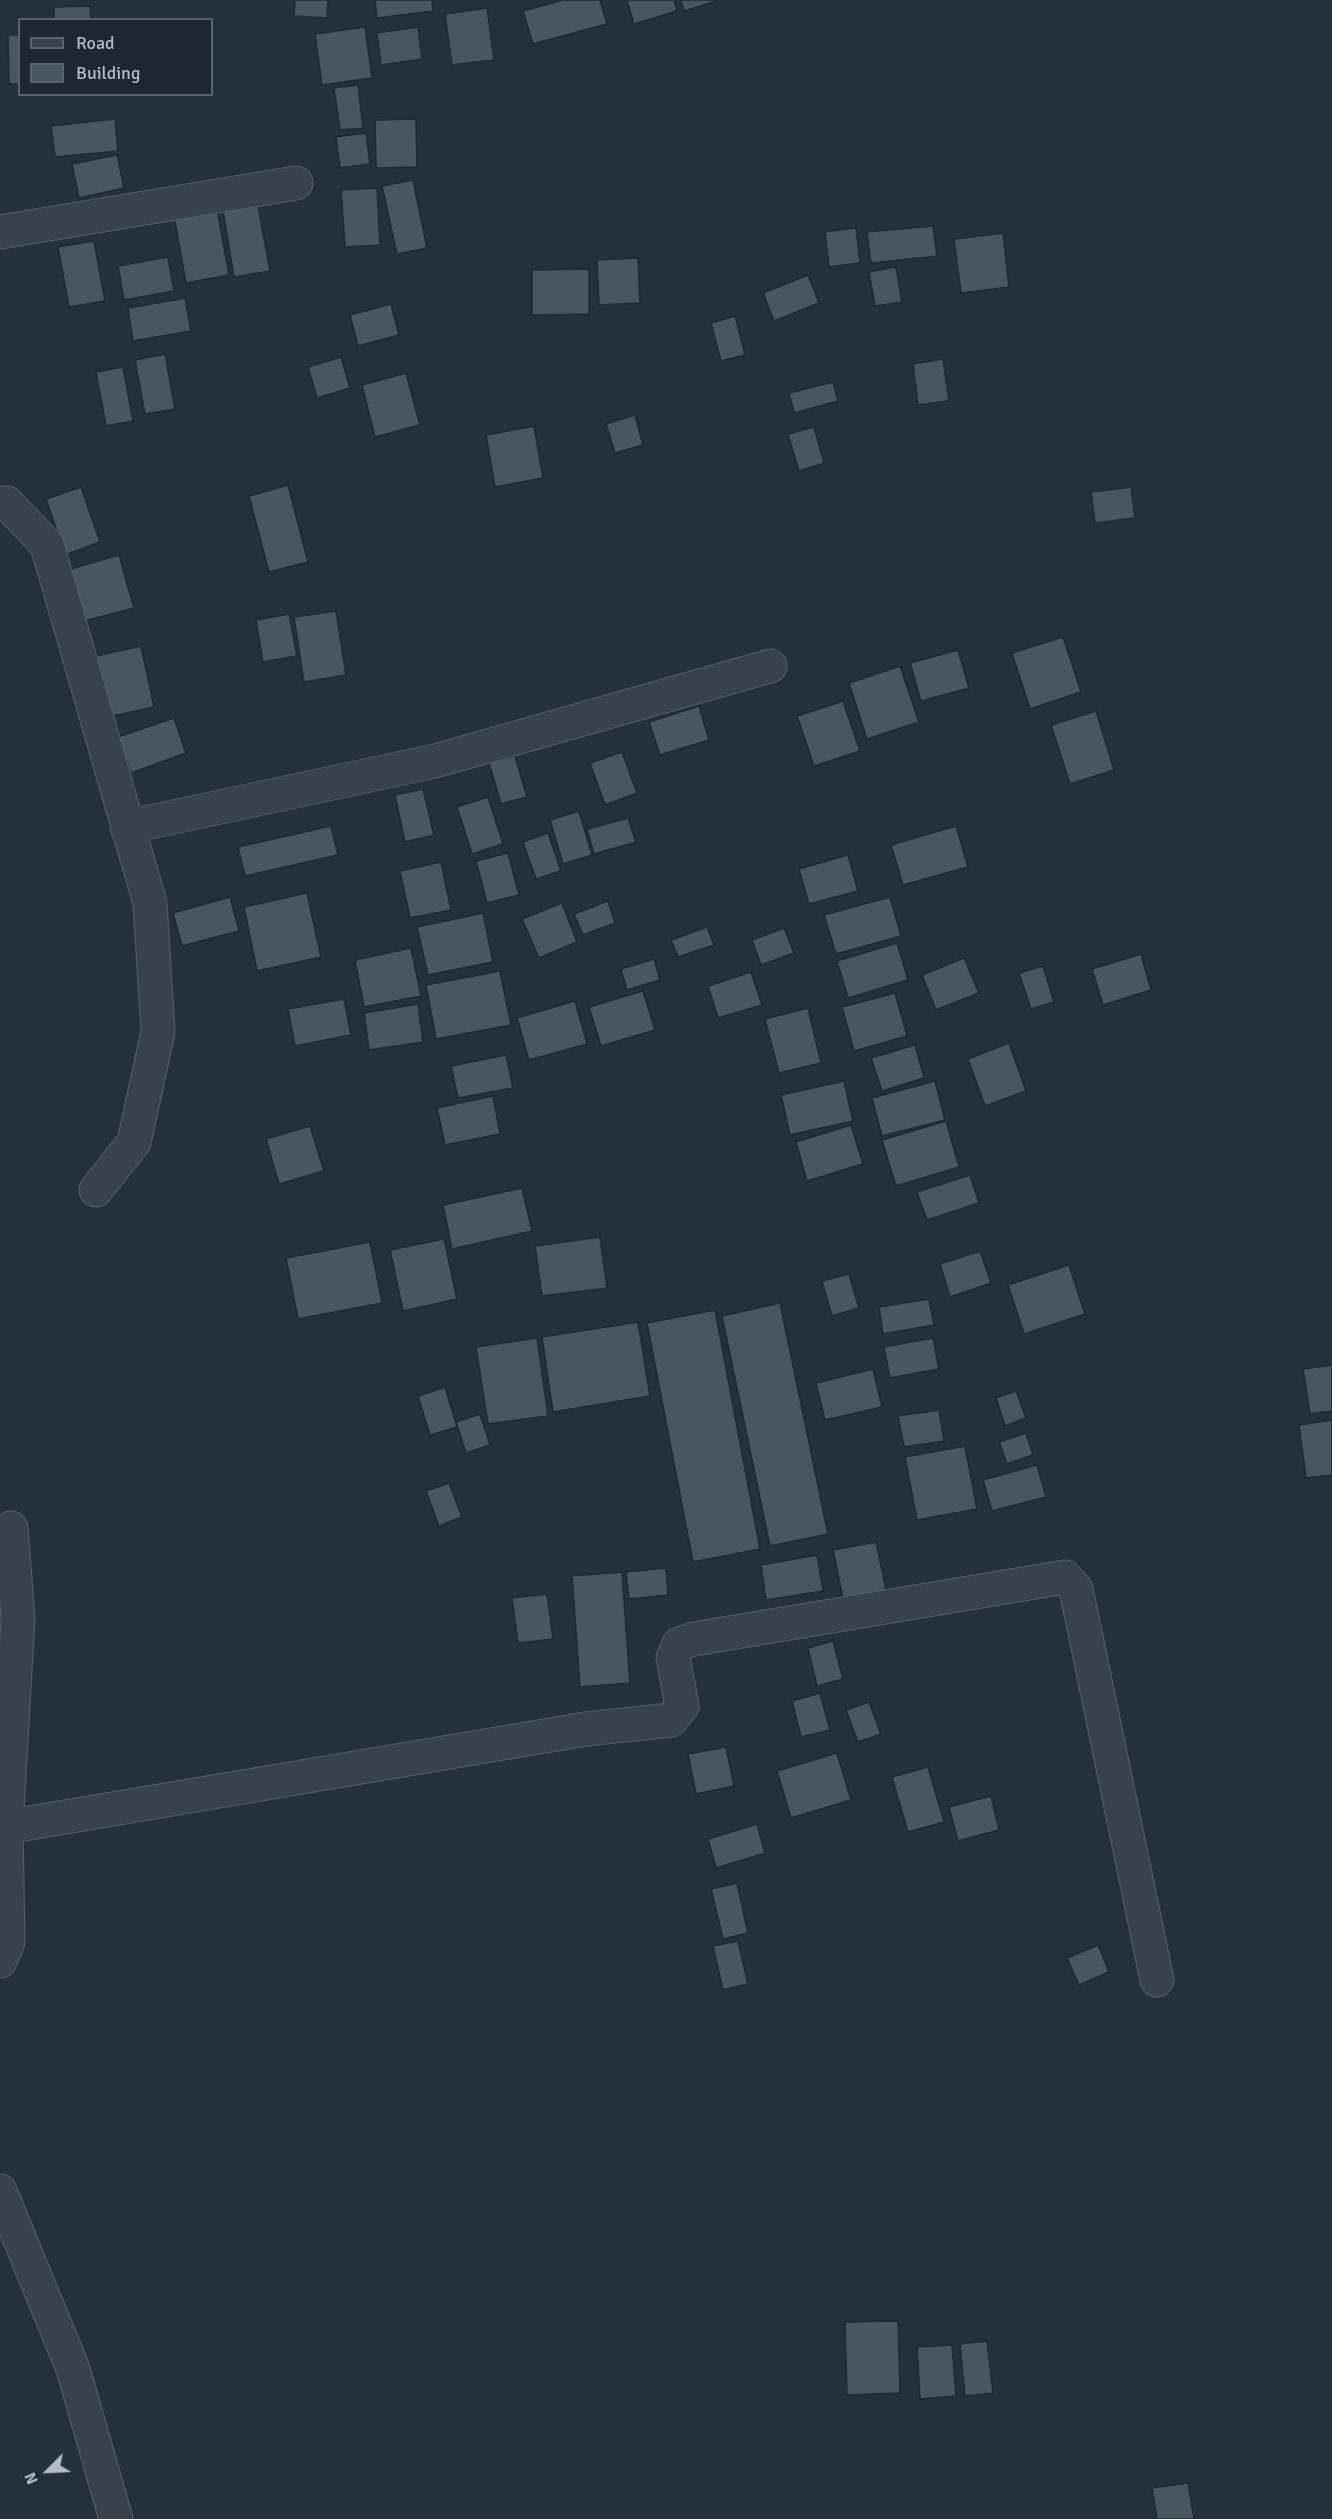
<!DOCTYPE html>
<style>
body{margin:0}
#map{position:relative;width:1332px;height:2519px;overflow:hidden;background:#24303c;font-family:Signika,sans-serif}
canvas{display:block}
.legend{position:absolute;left:18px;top:18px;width:195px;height:78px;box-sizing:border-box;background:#1c2731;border:2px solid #58636d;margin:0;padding:8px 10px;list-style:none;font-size:18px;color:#b3bdc7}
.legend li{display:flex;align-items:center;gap:12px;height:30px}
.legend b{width:30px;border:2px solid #58636d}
.north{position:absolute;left:18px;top:2441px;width:60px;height:60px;-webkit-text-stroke:4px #1c2731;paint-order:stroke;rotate:246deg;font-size:16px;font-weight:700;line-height:24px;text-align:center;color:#b3bdc7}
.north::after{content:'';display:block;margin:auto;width:21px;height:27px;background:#b3bdc7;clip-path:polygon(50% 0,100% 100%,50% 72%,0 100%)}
</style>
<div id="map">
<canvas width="1332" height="2519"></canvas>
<ul class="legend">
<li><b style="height:8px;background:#37424c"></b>Road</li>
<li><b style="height:16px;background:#485662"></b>Building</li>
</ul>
<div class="north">N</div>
</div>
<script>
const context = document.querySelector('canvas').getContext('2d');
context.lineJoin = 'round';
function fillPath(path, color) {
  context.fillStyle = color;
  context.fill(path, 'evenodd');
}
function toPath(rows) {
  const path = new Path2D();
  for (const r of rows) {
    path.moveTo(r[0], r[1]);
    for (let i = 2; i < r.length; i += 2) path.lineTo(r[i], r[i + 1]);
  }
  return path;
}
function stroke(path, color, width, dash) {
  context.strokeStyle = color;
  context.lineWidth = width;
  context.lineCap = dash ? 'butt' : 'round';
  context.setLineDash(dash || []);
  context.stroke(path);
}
const building = toPath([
 [295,0,328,0,327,18,294,16,295,0],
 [375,0,432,0,433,11,377,18,375,0],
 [563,0,600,0,607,24,533,44,523,11,563,0],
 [627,0,674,0,677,11,634,24,627,0],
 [681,0,720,0,684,11,681,0],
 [90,6,91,20,54,20,54,7,90,6],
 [487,8,494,60,452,65,445,14,487,8],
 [365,27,372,78,322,85,315,34,365,27],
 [418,27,422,59,381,65,377,33,418,27],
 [8,35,20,35,20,84,9,84,8,35],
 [358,85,363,128,340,130,334,88,358,85],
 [115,119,118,151,55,157,51,126,115,119],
 [416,119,417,167,376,168,375,120,416,119],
 [366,133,370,164,340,168,336,137,366,133],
 [117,155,124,188,79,198,72,164,117,155],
 [413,180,427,248,397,254,382,186,413,180],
 [377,188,380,245,345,247,341,190,377,188],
 [258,205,270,271,234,277,223,211,258,205],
 [217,209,229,275,186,283,174,216,217,209],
 [933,226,937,256,871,263,867,232,933,226],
 [856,228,860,263,829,267,825,232,856,228],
 [1003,233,1009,287,961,293,954,239,1003,233],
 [94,241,105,301,69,307,58,247,94,241],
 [168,257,174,291,124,300,118,266,168,257],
 [638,258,640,303,599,305,597,260,638,258],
 [896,267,902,302,875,306,869,272,896,267],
 [589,269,589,314,532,315,532,270,589,269],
 [808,275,819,303,774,321,763,293,808,275],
 [185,298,191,331,133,341,128,308,185,298],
 [391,304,399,335,358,346,350,315,391,304],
 [735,316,745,355,721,361,711,323,735,316],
 [165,354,175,409,145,414,135,360,165,354],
 [341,357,350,388,317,398,308,367,341,357],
 [943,359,949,401,918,405,913,364,943,359],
 [123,367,133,421,106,426,96,372,123,367],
 [406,373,420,425,375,437,362,385,406,373],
 [833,382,838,401,794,413,789,393,833,382],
 [635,415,643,445,615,453,606,424,635,415],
 [534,426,543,478,495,487,486,435,534,426],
 [814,427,824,463,799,471,788,434,814,427],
 [288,485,308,562,269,572,249,496,288,485],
 [81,487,100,542,65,555,46,499,81,487],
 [1131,487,1135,518,1095,523,1091,492,1131,487],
 [119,555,134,608,84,621,70,569,119,555],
 [336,611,346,675,304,682,294,617,336,611],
 [289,614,297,656,263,662,256,620,289,614],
 [1063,637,1081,692,1030,709,1012,653,1063,637],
 [141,646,154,707,108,717,96,656,141,646],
 [958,650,969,688,921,701,910,663,958,650],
 [900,666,919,722,867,739,849,683,900,666],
 [843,701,860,751,814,766,797,716,843,701],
 [699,706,709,740,660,755,649,722,699,706],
 [1096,711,1114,770,1070,784,1051,725,1096,711],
 [174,718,186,753,131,773,118,737,174,718],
 [622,752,637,793,605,805,590,763,622,752],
 [515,756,527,797,501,804,489,763,515,756],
 [423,789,434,835,405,842,395,795,423,789],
 [488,797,503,844,472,854,457,807,488,797],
 [579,811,592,855,563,864,550,820,579,811],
 [628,818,636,842,594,854,587,829,628,818],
 [331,826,338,855,245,876,238,847,331,826],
 [956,826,968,867,903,885,891,845,956,826],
 [548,833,561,871,536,879,523,842,548,833],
 [508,853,519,895,487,903,476,861,508,853],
 [848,855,858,891,809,904,799,869,848,855],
 [441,862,451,910,410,918,400,871,441,862],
 [307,893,321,957,257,971,244,907,307,893],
 [230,897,239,931,182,946,173,913,230,897],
 [890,897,901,936,836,954,824,915,890,897],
 [608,901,615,923,583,935,574,914,608,901],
 [562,903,577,942,539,958,522,919,562,903],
 [483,913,493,962,428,975,417,927,483,913],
 [707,927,714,945,678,957,671,940,707,927],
 [784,928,794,953,761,965,752,940,784,928],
 [897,943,908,980,848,998,837,961,897,943],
 [411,948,421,996,364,1007,355,960,411,948],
 [1141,954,1151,990,1103,1005,1092,969,1141,954],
 [964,958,979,993,936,1010,922,975,964,958],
 [654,959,660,980,627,990,621,969,654,959],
 [1043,966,1054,1002,1031,1009,1019,973,1043,966],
 [500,971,511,1025,436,1039,426,985,500,971],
 [751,972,762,1005,718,1018,708,986,751,972],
 [643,991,655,1030,601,1046,589,1007,643,991],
 [895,993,907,1036,854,1051,842,1007,895,993],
 [344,999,351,1035,295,1046,288,1009,344,999],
 [575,1001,587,1044,529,1060,517,1018,575,1001],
 [418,1004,423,1042,369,1050,364,1013,418,1004],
 [808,1008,821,1063,779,1073,765,1019,808,1008],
 [1009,1043,1026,1091,985,1106,968,1059,1009,1043],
 [915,1045,924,1078,882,1091,871,1058,915,1045],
 [506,1055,513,1088,458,1098,451,1066,506,1055],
 [844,1081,853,1121,790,1135,781,1095,844,1081],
 [935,1081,945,1120,882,1136,872,1098,935,1081],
 [493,1096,500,1134,445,1145,437,1108,493,1096],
 [946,1121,959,1167,896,1186,882,1140,946,1121],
 [851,1125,863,1164,807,1181,796,1142,851,1125],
 [310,1126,324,1171,279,1184,266,1139,310,1126],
 [970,1175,979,1203,927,1220,917,1192,970,1175],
 [522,1188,532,1231,452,1249,443,1205,522,1188],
 [600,1237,607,1288,542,1296,535,1246,600,1237],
 [444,1239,457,1299,403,1311,390,1250,444,1239],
 [370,1242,382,1303,298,1319,286,1258,370,1242],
 [980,1251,991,1283,950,1297,940,1264,980,1251],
 [1069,1265,1085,1314,1024,1334,1008,1285,1069,1265],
 [849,1274,859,1308,832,1316,822,1281,849,1274],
 [929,1299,934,1325,883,1334,879,1307,929,1299],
 [780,1303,828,1534,770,1546,722,1316,780,1303],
 [715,1310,760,1549,693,1562,647,1323,715,1310],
 [638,1322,650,1396,553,1412,542,1337,638,1322],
 [537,1338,548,1416,488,1424,476,1347,537,1338],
 [933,1338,939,1369,890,1378,884,1347,933,1338],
 [1332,1365,1332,1411,1310,1414,1303,1369,1332,1365],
 [873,1369,882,1407,825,1420,816,1383,873,1369],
 [445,1387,457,1427,430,1435,418,1396,445,1387],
 [1016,1391,1026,1418,1005,1426,996,1398,1016,1391],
 [939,1410,944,1441,904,1447,898,1416,939,1410],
 [480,1414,490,1445,466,1453,456,1422,480,1414],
 [1332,1420,1332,1475,1306,1478,1299,1425,1332,1420],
 [1026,1433,1033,1455,1007,1464,999,1442,1026,1433],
 [965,1446,977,1509,917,1520,905,1457,965,1446],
 [1037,1465,1046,1497,992,1511,983,1480,1037,1465],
 [449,1483,462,1517,439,1526,426,1491,449,1483],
 [876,1542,887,1594,844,1603,833,1550,876,1542],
 [817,1555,823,1591,766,1600,761,1565,817,1555],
 [666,1568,668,1595,629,1599,626,1572,666,1568],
 [622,1572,630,1683,580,1687,572,1576,622,1572],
 [547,1594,553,1639,518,1643,512,1598,547,1594],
 [833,1641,843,1679,817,1686,808,1648,833,1641],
 [820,1693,830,1730,801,1737,792,1701,820,1693],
 [869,1702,881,1734,858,1742,846,1710,869,1702],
 [726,1747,734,1786,696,1794,688,1754,726,1747],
 [837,1753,851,1800,791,1818,777,1771,837,1753],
 [928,1767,944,1822,908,1832,892,1777,928,1767],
 [991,1796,999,1830,958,1841,949,1807,991,1796],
 [757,1824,765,1853,716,1868,708,1839,757,1824],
 [737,1883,748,1933,723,1939,711,1889,737,1883],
 [738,1941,748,1984,723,1990,713,1946,738,1941],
 [1098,1945,1109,1972,1079,1985,1067,1958,1098,1945],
 [898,2321,900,2393,847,2395,845,2322,898,2321],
 [987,2341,993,2393,965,2396,960,2344,987,2341],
 [952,2345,956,2396,920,2399,917,2347,952,2345],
 [1188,2483,1194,2519,1157,2519,1152,2488,1188,2483]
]);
fillPath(building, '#485662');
stroke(building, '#1e2933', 1.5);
const street = toPath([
 [0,232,296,183],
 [0,503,7,503,47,545,150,903,158,1032,134,1142,96,1190],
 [127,827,435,761,770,666],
 [6,1827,586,1729,671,1720,682,1706,673,1658,679,1644,694,1639,1065,1577,1076,1589,1157,1980],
 [0,1961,8,1942,6,1827,18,1618,11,1528],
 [0,2191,73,2369,116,2519]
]);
stroke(street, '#55606a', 35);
stroke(street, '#37424c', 33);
</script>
